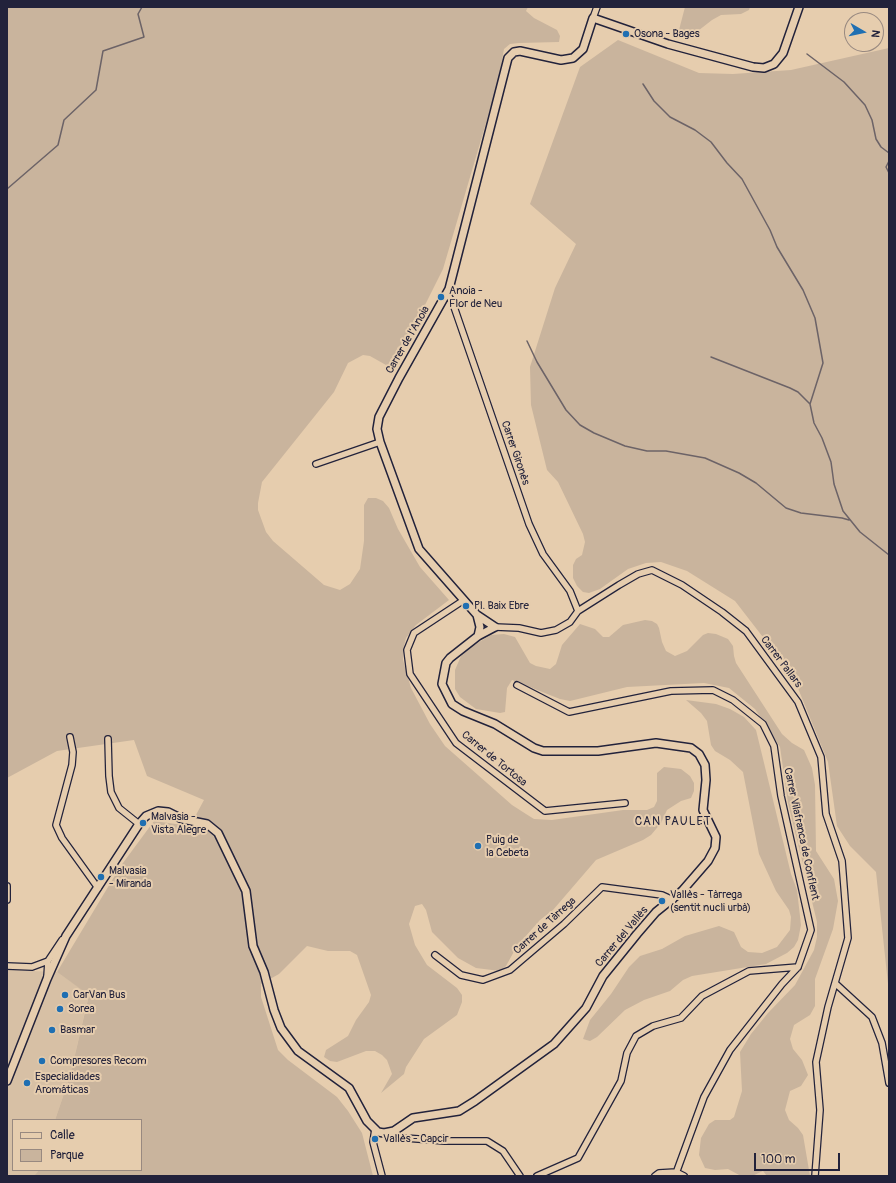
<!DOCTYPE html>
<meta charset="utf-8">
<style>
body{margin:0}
#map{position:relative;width:896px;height:1183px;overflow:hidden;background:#e6cdae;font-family:Pangolin,sans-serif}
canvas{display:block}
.frame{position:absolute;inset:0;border:8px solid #22223b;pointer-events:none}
.legend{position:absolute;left:12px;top:1119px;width:130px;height:52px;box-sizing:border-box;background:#e6cdae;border:1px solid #988980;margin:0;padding:5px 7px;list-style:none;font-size:12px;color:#22223b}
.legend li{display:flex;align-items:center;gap:8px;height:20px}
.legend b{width:20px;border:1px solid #988980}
.north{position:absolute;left:844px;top:12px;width:40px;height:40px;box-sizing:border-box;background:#e6cdae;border:1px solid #988980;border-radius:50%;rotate:99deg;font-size:11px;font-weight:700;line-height:16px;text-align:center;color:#22223b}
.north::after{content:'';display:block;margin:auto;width:14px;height:18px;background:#1f6fb2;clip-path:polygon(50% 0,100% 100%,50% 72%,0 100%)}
.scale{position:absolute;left:754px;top:1153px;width:86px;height:18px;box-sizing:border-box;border:2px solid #22223b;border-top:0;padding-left:5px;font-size:12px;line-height:14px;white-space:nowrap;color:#22223b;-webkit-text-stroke:3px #e6cdae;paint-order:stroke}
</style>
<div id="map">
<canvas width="896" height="1183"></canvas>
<div class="frame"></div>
<ul class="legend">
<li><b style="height:5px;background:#e6cdae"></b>Calle</li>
<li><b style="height:11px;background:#c9b49d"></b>Parque</li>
</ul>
<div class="north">N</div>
<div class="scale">100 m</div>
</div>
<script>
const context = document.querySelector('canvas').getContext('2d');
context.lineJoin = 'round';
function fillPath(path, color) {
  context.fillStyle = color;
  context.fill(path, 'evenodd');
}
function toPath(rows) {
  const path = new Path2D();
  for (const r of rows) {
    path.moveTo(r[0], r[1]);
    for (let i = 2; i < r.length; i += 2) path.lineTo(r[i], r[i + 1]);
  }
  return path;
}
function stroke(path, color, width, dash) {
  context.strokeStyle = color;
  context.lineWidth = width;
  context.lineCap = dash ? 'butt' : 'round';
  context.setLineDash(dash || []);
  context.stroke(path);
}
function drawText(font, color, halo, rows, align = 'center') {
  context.font = font + ' Pangolin,sans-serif';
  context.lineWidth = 4;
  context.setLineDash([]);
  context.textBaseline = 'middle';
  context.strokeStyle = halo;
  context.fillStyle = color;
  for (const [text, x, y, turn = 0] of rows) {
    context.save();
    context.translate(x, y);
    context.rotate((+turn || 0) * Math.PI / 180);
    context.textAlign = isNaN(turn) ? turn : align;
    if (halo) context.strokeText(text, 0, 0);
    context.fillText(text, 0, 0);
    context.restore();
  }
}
fillPath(toPath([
 [7,970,57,972,89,994,70,1076,55,1120,13,1120,13,1170,39,1170,34,1176,7,1176]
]), '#d7c0a5');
fillPath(toPath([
 [7,7,528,7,526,11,534,18,557,30,560,36,559,42,519,43,510,44,504,49,498,82,443,269,394,367,386,365,370,356,363,355,348,363,334,392,262,482,258,503,258,510,266,532,273,541,324,585,340,590,350,584,360,569,364,541,364,505,368,498,376,498,383,501,389,508,398,529,420,567,449,600,416,625,406,638,403,650,403,660,411,688,430,724,445,746,512,805,526,814,534,819,552,820,623,810,647,810,654,807,657,801,657,773,664,767,681,769,690,776,694,783,694,791,691,798,681,801,667,810,661,823,651,835,643,840,596,860,553,910,540,920,517,946,506,966,500,971,476,968,458,958,432,932,426,910,422,904,415,906,409,924,415,945,427,965,457,988,462,995,462,1002,457,1015,424,1039,406,1067,404,1074,381,1093,392,1074,387,1060,382,1055,375,1051,366,1051,337,1062,330,1061,324,1057,326,1050,348,1036,356,1020,369,1002,371,995,357,955,350,951,328,951,307,946,279,974,261,984,261,997,278,1050,288,1060,337,1097,348,1111,362,1133,373,1176,34,1176,39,1170,141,1170,141,1120,55,1120,70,1076,89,995,57,972,120,867,154,821,190,826,204,800,147,776,134,740,57,751,7,778],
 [685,7,750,7,749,10,741,14,721,15,712,20,694,34,685,35,679,30],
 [618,40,699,73,733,74,791,70,889,48,889,993,876,872,850,846,837,826,828,762,793,676,735,601,687,571,661,562,646,563,628,569,600,589,589,593,583,592,577,586,573,578,573,565,576,559,582,555,585,542,583,534,558,482,547,470,531,405,530,367,555,288,576,244,530,204,580,67],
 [645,620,652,621,657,624,659,628,662,642,666,651,675,656,687,651,703,635,708,633,716,634,728,639,733,646,734,656,736,663,782,734,792,743,804,750,812,768,815,785,816,851,834,879,838,901,833,929,815,979,815,1006,810,1015,794,1025,790,1039,793,1049,802,1060,808,1075,801,1086,790,1091,785,1110,789,1120,798,1128,803,1135,810,1176,767,1176,763,1171,752,1176,741,1176,728,1169,715,1170,705,1168,699,1155,701,1138,709,1124,715,1120,730,1120,734,1117,742,1091,740,1052,751,1034,768,1013,795,985,814,950,817,937,817,922,788,803,780,747,755,709,729,688,704,683,627,687,570,701,560,699,512,680,507,688,505,712,500,713,476,709,460,697,455,689,455,670,461,656,469,648,491,635,504,634,515,637,530,663,536,666,550,669,556,664,562,645,580,624,595,629,603,637,609,637,623,625],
 [686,700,716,704,730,709,744,717,756,730,791,874,797,890,801,925,798,940,794,947,787,953,766,964,692,976,683,980,670,991,644,1000,625,1010,597,1037,590,1041,583,1039,590,1020,611,994,629,967,640,956,662,949,685,936,719,926,734,932,741,947,748,952,762,953,777,947,790,930,791,917,789,910,776,891,759,854,743,772,730,760,715,751,711,745,707,721,701,713]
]), '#c9b49d');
stroke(toPath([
 [807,54,844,82,865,105,872,120,876,139,881,147,889,153],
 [643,84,654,101,670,117,695,130,711,142,727,163,742,179,770,230,777,247,803,290,815,318,823,363,810,404],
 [889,161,886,167,889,173],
 [7,189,58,145,64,120,96,90,103,51,144,37,138,14,142,7],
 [889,262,889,272],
 [527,341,537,362,566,410,580,425,594,433,625,446,647,451,666,451,705,458,739,473,756,483,786,508,801,513,842,518,849,520],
 [711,357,790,388,798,392,810,404,814,423,822,438,831,462,834,484,843,511,860,532,889,555]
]), '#6c6367', 1.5);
const minor = toPath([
 [593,18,597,7],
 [447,294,452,301,529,524,543,554,570,591,578,611],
 [316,464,380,442],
 [464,600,414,633,407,650,410,674,456,743,545,811,625,803],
 [495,627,519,628,541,633,556,630,570,622,578,611,619,585,638,574,652,570,682,585,722,612,746,631,798,702,821,757,826,814,842,861,848,938,828,1007,816,1062,820,1110,815,1176],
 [517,685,569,712,671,691,713,690,733,700,763,724,774,746,781,796,811,930,798,967,782,984,730,1050,704,1097,675,1176],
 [70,737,73,752,72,765,56,825,62,838,98,888],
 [108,739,109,776,111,792,119,808,139,824],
 [7,886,7,900],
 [435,955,461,975,483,980,510,970,564,924,602,887,662,895,673,900],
 [7,966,32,967,48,961],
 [47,977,48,961,62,940],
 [836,984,872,1017,882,1043,889,1083],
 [375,1129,373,1142,382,1176],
 [394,1131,398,1137,405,1138,445,1141,487,1141,503,1151,520,1176],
 [537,1176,578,1158,621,1081,627,1053,636,1036,653,1026,681,1018,702,996,749,971,798,967],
 [655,1176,659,1173,676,1172,684,1176]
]);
const tertiary = toPath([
 [477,615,480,627,478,636],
 [495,627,477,615,419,549,380,442,377,429,379,417,399,378,449,289,508,58,514,52,520,51,561,60,573,58,583,49,593,18,668,44,753,67,764,68,774,64,783,53,799,7],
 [7,1081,47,979,66,936,139,824,146,816,158,811,168,812,182,819,207,824,218,833,246,891,253,946,264,972,274,1010,281,1028,298,1051,349,1088,367,1121,378,1132,384,1133,394,1131,413,1118,459,1111,475,1101,554,1044,586,1008,603,976,637,934,656,912,682,891,708,861,715,848,716,837,703,810,706,780,705,765,699,754,691,748,656,743,598,751,543,751,534,748,495,724,463,711,452,704,442,684,446,663,450,658,478,636,495,627]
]);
stroke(minor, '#22223b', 8);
stroke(tertiary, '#22223b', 10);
stroke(minor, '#e6cdae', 5.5);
stroke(tertiary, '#e6cdae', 7);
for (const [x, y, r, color] of [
 [626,34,4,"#1f6fb2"],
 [441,297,4,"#1f6fb2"],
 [466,606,4,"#1f6fb2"],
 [143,823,4,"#1f6fb2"],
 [478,846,4,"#1f6fb2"],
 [101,877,4,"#1f6fb2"],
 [662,901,4,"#1f6fb2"],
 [65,995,4,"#1f6fb2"],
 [60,1009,4,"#1f6fb2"],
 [52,1030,4,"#1f6fb2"],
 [42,1061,4,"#1f6fb2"],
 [27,1083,4,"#1f6fb2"],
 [375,1139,4,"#1f6fb2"]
]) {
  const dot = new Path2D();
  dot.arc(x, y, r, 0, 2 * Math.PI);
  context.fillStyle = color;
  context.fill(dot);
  stroke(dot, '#e6cdae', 1.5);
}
drawText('11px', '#22223b', '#e6cdae', [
 ["Osona - Bages",634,34],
 ["Anoia -",449,291],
 ["Flor de Neu",449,304],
 ["Pl. Baix Ebre",474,606],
 ["Malvasia -",151,817],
 ["Vista Alegre",151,830],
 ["Puig de",486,840],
 ["la Cebeta",486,853],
 ["Malvasia",109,871],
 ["- Miranda",109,884],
 ["Vallès - Tàrrega",670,895],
 ["(sentit nucli urbà)",670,908],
 ["CarVan Bus",73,995],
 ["Sorea",68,1009],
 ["Basmar",60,1030],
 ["Compresores Recom",50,1061],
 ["Especialidades",35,1077],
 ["Aromáticas",35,1090],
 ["Vallès - Capcir",383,1139]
], 'left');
drawText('11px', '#22223b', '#e6cdae', [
 ["Carrer de l'Anoia",408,340,-60],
 ["Carrer Gironès",515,453,71],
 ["Carrer Pallars",781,662,53],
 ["Carrer de Tortosa",494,759,39],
 ["Carrer Vilafranca de Conflent",801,834,78],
 ["Carrer de Tàrrega",545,926,-42],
 ["Carrer del Vallès",622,937,-50]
]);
context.letterSpacing = '1px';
drawText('12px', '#22223b', '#e6cdae', [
 ["CAN PAULET",673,822]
]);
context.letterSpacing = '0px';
</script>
